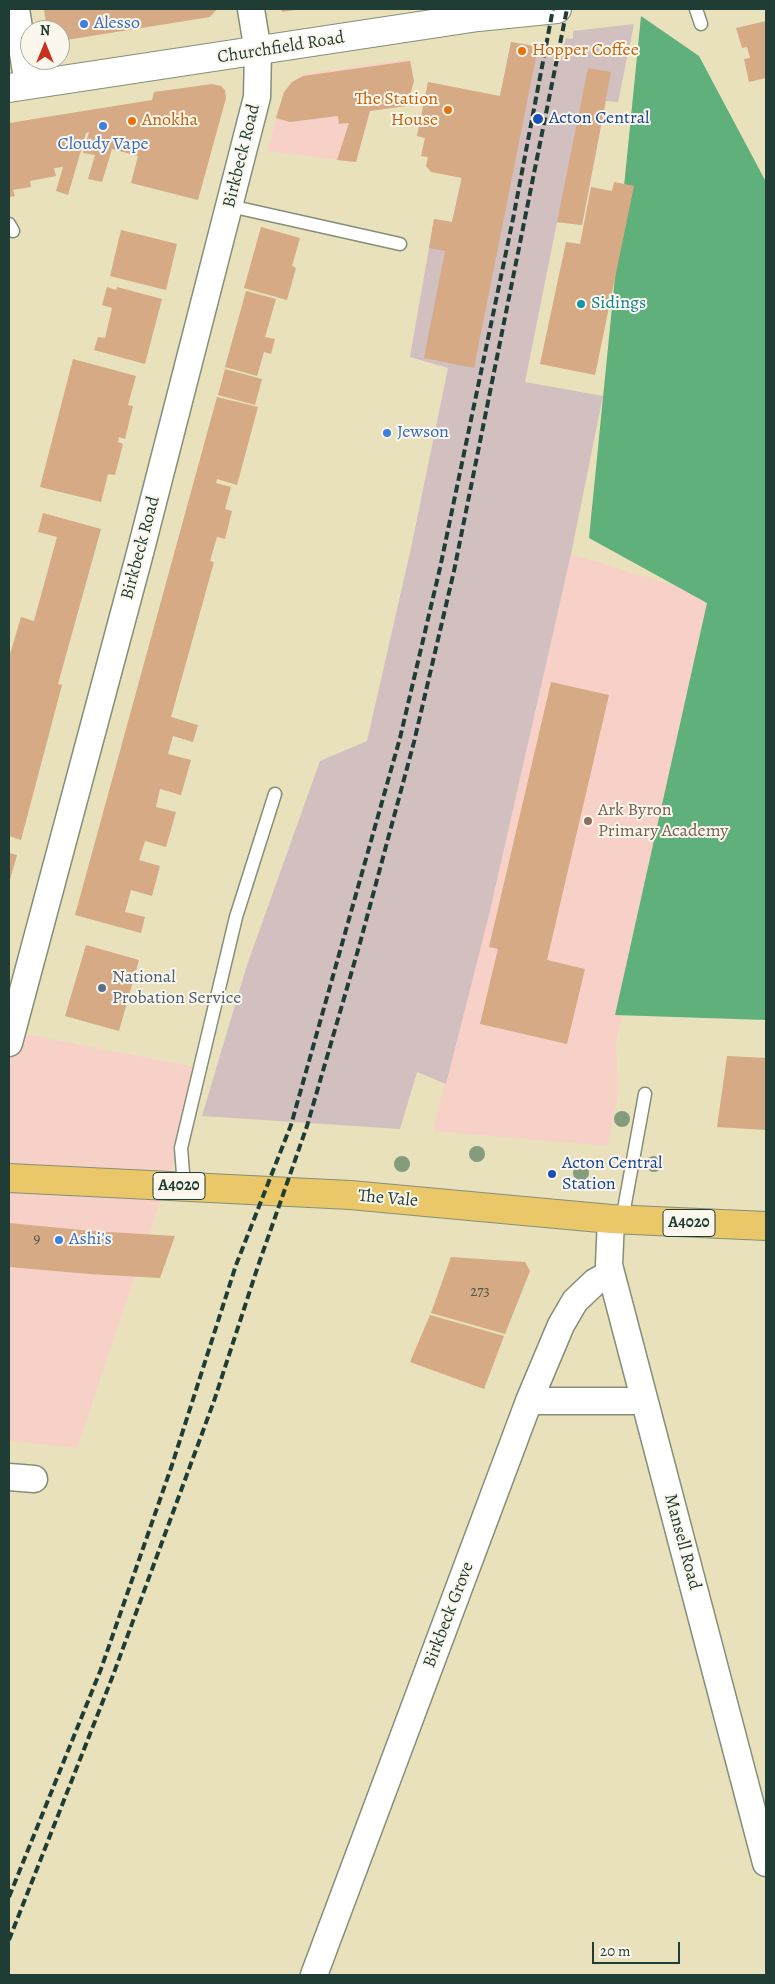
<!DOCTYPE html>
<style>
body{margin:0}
#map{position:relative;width:775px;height:1984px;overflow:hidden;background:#e8e1bc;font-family:Alegreya,serif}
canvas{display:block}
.frame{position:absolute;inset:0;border:10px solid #1f3d34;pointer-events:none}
.north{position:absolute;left:20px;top:20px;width:50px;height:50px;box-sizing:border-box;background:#fbf7ec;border:1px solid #a3ada2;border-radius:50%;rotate:0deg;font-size:14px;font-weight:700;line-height:20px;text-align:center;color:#1f3d34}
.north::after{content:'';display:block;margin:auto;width:18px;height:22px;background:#c8321e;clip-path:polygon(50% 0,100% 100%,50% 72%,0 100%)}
.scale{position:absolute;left:592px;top:1942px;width:88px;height:22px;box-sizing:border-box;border:2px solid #1f3d34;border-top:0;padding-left:6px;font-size:15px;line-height:18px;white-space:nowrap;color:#1f3d34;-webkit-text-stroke:4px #fbf7ec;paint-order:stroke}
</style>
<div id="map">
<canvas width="775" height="1984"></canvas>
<div class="frame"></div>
<div class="north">N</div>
<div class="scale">20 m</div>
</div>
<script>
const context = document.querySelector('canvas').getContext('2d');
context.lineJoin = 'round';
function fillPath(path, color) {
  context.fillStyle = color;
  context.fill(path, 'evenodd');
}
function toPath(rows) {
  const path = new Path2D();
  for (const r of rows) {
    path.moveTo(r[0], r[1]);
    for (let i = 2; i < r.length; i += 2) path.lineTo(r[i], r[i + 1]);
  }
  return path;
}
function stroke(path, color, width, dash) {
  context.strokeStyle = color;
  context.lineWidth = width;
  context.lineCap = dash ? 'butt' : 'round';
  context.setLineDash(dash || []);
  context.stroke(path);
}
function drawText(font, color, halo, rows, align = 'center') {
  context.font = font + ' Alegreya,serif';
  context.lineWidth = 4;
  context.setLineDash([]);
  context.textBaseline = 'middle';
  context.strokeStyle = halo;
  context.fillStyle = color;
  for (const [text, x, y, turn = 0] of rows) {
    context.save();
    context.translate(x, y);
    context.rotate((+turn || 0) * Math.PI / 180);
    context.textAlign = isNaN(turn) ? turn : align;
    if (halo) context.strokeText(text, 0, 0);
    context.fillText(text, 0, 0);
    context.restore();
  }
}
fillPath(toPath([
 [411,59,414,82,407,106,370,111,356,162,267,151,284,92,302,74],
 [571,554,722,600,616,1043,618,1094,608,1146,433,1131],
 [9,1031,205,1069,77,1448,9,1441]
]), '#f7d1c8');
fillPath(toPath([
 [634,24,618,102,606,101,582,225,557,222,525,382,603,396,571,554,489,915,446,1084,417,1072,400,1129,202,1116,247,965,320,761,367,741,411,548,448,368,410,357,434,219,452,222,468,147,500,96,511,42,562,50,566,38,573,39,573,31]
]), '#d2bfc0');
fillPath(toPath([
 [641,16,699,56,766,182,766,1020,615,1015,707,603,589,538]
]), '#5fb07b');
fillPath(toPath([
 [44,9,217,9,210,17,60,41,60,30,47,30],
 [281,9,295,9,295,10,282,12],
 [766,21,766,78,749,82,744,59,750,58,747,47,742,48,736,28],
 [511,42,538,47,474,368,424,358,445,251,429,248,434,219,452,222,462,178,431,172,426,166,428,157,421,156,425,138,417,136,428,82,500,96],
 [410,61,414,81,407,106,370,111,356,162,337,160,349,123,339,124,338,116,290,122,276,118,284,92,292,82,303,76],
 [588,68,611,72,582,225,557,222],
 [212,84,221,86,225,90,226,98,198,200,131,183,138,156,112,149,102,182,88,179,95,155,83,153,89,132,86,133,68,195,56,191,63,167,54,168,56,176,30,181,31,187,13,190,15,196,9,197,9,123,152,100,154,92],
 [614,182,634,186,595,375,540,364,566,242,580,244,591,187,612,191],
 [261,227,300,238,292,266,296,268,287,300,244,288],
 [121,230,177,244,166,290,110,276],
 [107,287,116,290,117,287,162,299,145,364,94,350,98,337,105,338,112,308,102,305],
 [246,291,276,299,265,337,275,339,271,354,264,352,257,376,225,367],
 [73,359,136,376,128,405,133,406,125,439,119,437,118,442,123,444,115,475,108,474,101,502,40,487],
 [225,369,262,379,255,405,218,395],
 [217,397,258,407,237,485,217,479,216,483,231,487,225,509,232,511,225,539,217,537,210,561,214,562,171,717,198,725,193,742,173,736,168,754,191,760,181,795,160,789,156,807,176,812,166,847,145,841,139,860,160,866,152,896,131,890,125,912,145,917,141,933,75,915],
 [43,513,101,529,58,684,62,685,21,840,9,836,9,654,10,654,21,617,34,621,57,537,38,532],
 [551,682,609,695,547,960,585,969,567,1044,480,1024,498,949,489,947],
 [9,853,17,855,9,883],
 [86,945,139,960,119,1031,65,1016],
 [727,1056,766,1058,766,1130,717,1127],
 [9,1223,92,1231,175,1236,160,1278,89,1274,9,1267],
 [451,1257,525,1262,530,1271,505,1334,431,1313],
 [430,1315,504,1336,484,1389,410,1362]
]), '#d5aa85');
const service = toPath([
 [696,9,701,24],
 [230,206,400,244],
 [9,224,13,231],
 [184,1186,181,1148,236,917,275,794],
 [622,1220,645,1094]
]);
const minor = toPath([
 [16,9,28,85],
 [9,1043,140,553,257,97,258,52,251,9],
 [611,1219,609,1265,766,1863],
 [529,1401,644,1401],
 [9,1477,34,1479],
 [314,1975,529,1401,561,1325,575,1301,595,1282,611,1273]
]);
const tertiary = toPath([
 [9,88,478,17,557,9]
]);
const primary = toPath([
 [9,1178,350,1195,611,1219,766,1226]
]);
stroke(service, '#848f78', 15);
stroke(minor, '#848f78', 29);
stroke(tertiary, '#848f78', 30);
stroke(primary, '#848f78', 30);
stroke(service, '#fff', 12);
stroke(minor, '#fff', 26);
stroke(tertiary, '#fff', 28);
stroke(primary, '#eac769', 28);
stroke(toPath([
 [9,1897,101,1669,172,1465,236,1265,291,1125,400,738,440,568,513,219,553,9],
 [9,1940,112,1678,214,1401,258,1266,307,1126,360,943,414,742,454,571,567,9]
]), '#1f3d34', 4, [8, 4]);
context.fillStyle = '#859b7e';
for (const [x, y] of [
 [622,1119],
 [477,1154],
 [402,1164],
 [654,1164],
 [581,1173]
]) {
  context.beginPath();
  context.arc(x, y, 8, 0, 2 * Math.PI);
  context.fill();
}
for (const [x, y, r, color] of [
 [84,24,5,"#3f7fe0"],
 [522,51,5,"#e8710a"],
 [448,110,5,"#e8710a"],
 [538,119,6,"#1a4fb4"],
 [132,121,5,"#e8710a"],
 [103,126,5,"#3f7fe0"],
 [581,304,5,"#0f9aa8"],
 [387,433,5,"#3f7fe0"],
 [588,821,5,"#8d6e63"],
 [102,988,5,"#5c6f8a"],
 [552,1174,5,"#1a4fb4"],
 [59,1240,5,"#3f7fe0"]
]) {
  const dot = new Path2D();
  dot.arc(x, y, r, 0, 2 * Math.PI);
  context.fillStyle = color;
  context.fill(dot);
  stroke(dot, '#fbf7ec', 2);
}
drawText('15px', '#4c5848', null, [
 ["9",37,1239],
 ["273",480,1292]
]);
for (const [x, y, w] of [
 [179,1186,52],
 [689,1223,52]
]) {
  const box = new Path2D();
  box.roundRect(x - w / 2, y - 13.5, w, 27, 4);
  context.fillStyle = '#fbf7ec';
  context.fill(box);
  stroke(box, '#1f3d34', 1);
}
drawText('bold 16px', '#1f3d34', null, [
 ["A4020",179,1186],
 ["A4020",689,1223]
]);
drawText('18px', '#366cbe', '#fbf7ec', [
 ["Alesso",94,24],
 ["Cloudy Vape",103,145,"center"],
 ["Jewson",397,433],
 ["Ashi's",69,1240]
], 'left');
drawText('18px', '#1f3d34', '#fbf7ec', [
 ["Churchfield Road",281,48,-9],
 ["Birkbeck Road",242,156,-76],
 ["Birkbeck Road",141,548,-75],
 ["The Vale",388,1199,5],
 ["Mansell Road",682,1542,75],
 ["Birkbeck Grove",449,1615,-69]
]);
drawText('18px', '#c56008', '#fbf7ec', [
 ["Hopper Coffee",532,51],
 ["The Station",438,100,"right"],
 ["House",438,121,"right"],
 ["Anokha",142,121]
], 'left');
drawText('18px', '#164399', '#fbf7ec', [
 ["Acton Central",549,119],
 ["Acton Central",562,1164],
 ["Station",562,1185]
], 'left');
drawText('18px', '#0d838f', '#fbf7ec', [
 ["Sidings",591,304]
], 'left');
drawText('18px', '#785e54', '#fbf7ec', [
 ["Ark Byron",598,811],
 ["Primary Academy",598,832]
], 'left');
drawText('18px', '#4e5e75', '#fbf7ec', [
 ["National",112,978],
 ["Probation Service",112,999]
], 'left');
</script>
